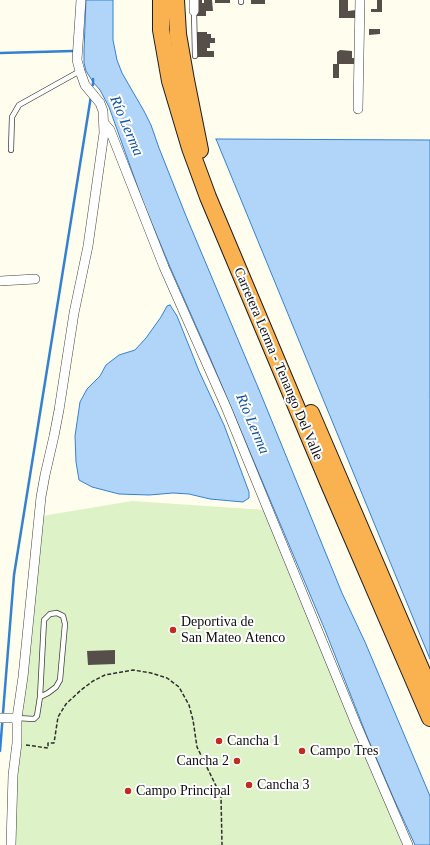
<!DOCTYPE html>
<meta charset="utf-8">
<style>
body{margin:0}
canvas{display:block;background:#fffded}
</style>
<canvas width="430" height="845"></canvas>
<script>
const context = document.querySelector('canvas').getContext('2d');
context.lineJoin = 'round';
function fillPath(path, color) {
  context.fillStyle = color;
  context.fill(path, 'evenodd');
}
function toPath(rows) {
  const path = new Path2D();
  for (const r of rows) {
    path.moveTo(r[0], r[1]);
    for (let i = 2; i < r.length; i += 2) path.lineTo(r[i], r[i + 1]);
  }
  return path;
}
function stroke(path, color, width, dash) {
  context.strokeStyle = color;
  context.lineWidth = width;
  context.lineCap = dash ? 'butt' : 'round';
  context.setLineDash(dash || []);
  context.stroke(path);
}
function drawText(font, color, halo, rows, align = 'center') {
  context.font = font + ' "Times New Roman",serif';
  context.lineWidth = 4;
  context.setLineDash([]);
  context.textBaseline = 'middle';
  context.strokeStyle = halo;
  context.fillStyle = color;
  for (const [text, x, y, turn = 0] of rows) {
    context.save();
    context.translate(x, y);
    context.rotate((+turn || 0) * Math.PI / 180);
    context.textAlign = isNaN(turn) ? turn : align;
    if (halo) context.strokeText(text, 0, 0);
    context.fillText(text, 0, 0);
    context.restore();
  }
}
fillPath(toPath([
 [132,501,265,510,404,845,15,845,17,760,42,516]
]), '#def2c7');
const water = toPath([
 [86,0,113,0,113,40,117,60,122,73,144,111,151,125,159,148,186,216,260,392,342,593,365,642,430,796,430,845,415,845,393,797,366,734,325,630,208,353,170,267,143,202,109,107,100,90,93,82,86,71,84,63,84,51,86,0],
 [216,139,430,140,430,659,216,139],
 [170,305,177,316,199,371,224,425,249,492,249,498,243,502,210,499,189,494,173,493,149,495,119,494,92,487,79,480,76,462,75,436,80,402,87,389,100,376,106,365,119,355,135,350,146,338,161,317,167,306,170,305]
]);
fillPath(water, '#b0d5f8');
stroke(water, '#3481d2', 1);
stroke(toPath([
 [0,53,73,51],
 [93,85,93,79],
 [0,751,14,575,91,96]
]), '#3481d2', 2.5);
fillPath(toPath([
 [197,0,202,0,202,3,204,3,204,0,212,0,213,11,206,11,206,16,197,16],
 [215,0,230,0,230,3,215,3],
 [251,0,265,0,265,4,251,4],
 [339,0,348,0,348,11,356,10,356,18,339,18],
 [377,0,382,0,382,12,371,12,371,9,377,9],
 [369,29,380,29,380,34,369,35],
 [197,32,207,32,207,34,211,34,211,38,215,38,215,43,210,43,210,48,207,48,207,51,214,51,214,57,196,57],
 [340,50,352,51,352,58,354,58,354,64,339,64,339,78,333,78,333,64,337,64,337,52],
 [115,650,115,664,88,665,87,651]
]), '#564f49');
const lane = toPath([
 [241,2,241,0],
 [194,11,195,56],
 [11,150,12,117,19,105,80,71],
 [57,613,63,616,65,624,60,680,56,687,48,693,40,697,44,620,50,614,57,613],
 [17,718,34,719,37,716,40,697]
]);
const street = toPath([
 [194,0,194,11],
 [358,109,360,0],
 [104,123,110,130,164,267,226,407,356,724,408,845],
 [0,281,35,279],
 [0,718,17,718],
 [11,845,13,775,17,743,17,718,23,677,41,497,45,475,54,436,59,410,74,313,88,246,104,133,103,111,100,103,85,85,80,71,77,60,81,0]
]);
const highway = toPath([
 [161,0,161,30,170,81,190,148,208,197,328,482,430,718],
 [176,0,178,34,186,80,200,150],
 [311,413,430,690]
]);
stroke(lane, '#404040', 6);
stroke(street, '#404040', 10);
stroke(highway, '#1e1e1e', 18);
stroke(toPath([
 [26,745,48,748,48,743,54,743,58,717,66,704,81,690,93,681,105,675,133,670,151,673,167,678,179,687,189,705,193,720,197,747,221,796,222,845]
]), '#2f2f2f', 1.5, [4, 2]);
stroke(lane, '#fff', 4.5);
stroke(street, '#fff', 9);
stroke(highway, '#fab150', 16);
for (const [x, y, r, color] of [
 [173,630,4,"#c22b20"],
 [219,741,4,"#c22b20"],
 [302,751,4,"#c22b20"],
 [237,761,4,"#c22b20"],
 [249,785,4,"#c22b20"],
 [128,791,4,"#c22b20"]
]) {
  const dot = new Path2D();
  dot.arc(x, y, r, 0, 2 * Math.PI);
  context.fillStyle = color;
  context.fill(dot);
  stroke(dot, '#fff', 1.5);
}
drawText('14px', '#0d0d0d', '#fff', [
 ["Carretera Lerma - Tenango Del Valle",278,364,67]
]);
drawText('14px', '#0d0d0d', '#fff', [
 ["Deportiva de",181,622],
 ["San Mateo Atenco",181,638],
 ["Cancha 1",227,741],
 ["Campo Tres",310,751],
 ["Cancha 2",229,761,"right"],
 ["Cancha 3",257,785],
 ["Campo Principal",136,791]
], 'left');
drawText('italic 15px', '#1253a3', '#fff', [
 ["Río Lerma",126,126,67],
 ["Río Lerma",252,424,67]
]);
</script>
